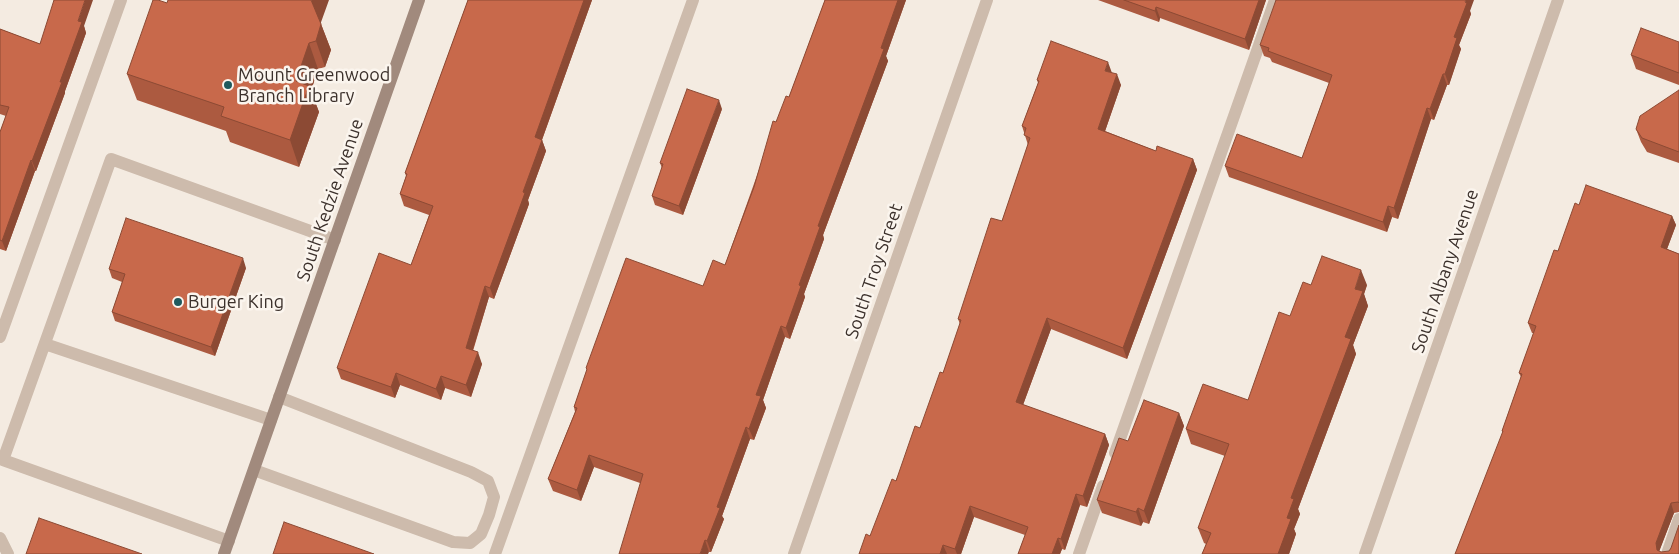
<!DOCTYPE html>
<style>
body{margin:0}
canvas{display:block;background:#f4ebe1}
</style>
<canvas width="1679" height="554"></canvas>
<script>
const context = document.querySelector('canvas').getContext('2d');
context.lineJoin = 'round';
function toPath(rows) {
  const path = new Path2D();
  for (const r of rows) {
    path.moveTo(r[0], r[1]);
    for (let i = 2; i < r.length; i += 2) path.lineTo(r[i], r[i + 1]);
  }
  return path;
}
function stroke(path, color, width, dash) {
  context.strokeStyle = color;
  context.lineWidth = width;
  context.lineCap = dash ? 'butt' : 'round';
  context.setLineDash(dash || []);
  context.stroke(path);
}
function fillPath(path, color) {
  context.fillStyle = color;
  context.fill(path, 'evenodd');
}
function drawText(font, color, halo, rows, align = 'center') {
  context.font = font + ' Ubuntu,sans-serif';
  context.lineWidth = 5;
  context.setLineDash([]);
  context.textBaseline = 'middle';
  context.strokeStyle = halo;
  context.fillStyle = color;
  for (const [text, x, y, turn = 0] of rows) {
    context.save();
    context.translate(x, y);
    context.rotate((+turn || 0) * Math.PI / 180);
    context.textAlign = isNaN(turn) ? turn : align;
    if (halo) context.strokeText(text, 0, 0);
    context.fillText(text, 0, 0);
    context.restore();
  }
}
stroke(toPath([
 [0,337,121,0],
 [45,344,271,420],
 [1115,453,1275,0],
 [254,470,453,542,470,543,481,534,489,515,494,497,488,481,471,472,279,397],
 [0,538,8,554],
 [229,541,3,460,111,159,335,240],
 [495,554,693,0],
 [1079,554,1103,486],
 [1667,554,1679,519]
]), '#cdbbac', 12);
stroke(toPath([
 [794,554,987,0],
 [1365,554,1558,0]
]), '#cdbbac', 12);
stroke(toPath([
 [224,554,419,0]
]), '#a18a7d', 12);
fillPath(toPath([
 [468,0,592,0,542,140,546,151,528,200,529,204,494,299,489,297,473,351,482,364,471,397,445,388,441,400,400,385,395,398,341,379,337,368,411,265,429,215,404,206,400,194,406,176,405,173],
 [825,0,906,0,886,56,888,61,823,235,824,239,804,294,805,297,790,339,785,337,763,400,766,408,754,440,750,439,722,516,724,519,711,552,709,552,640,483,594,467,581,501,553,491,548,479,575,412,574,407,587,370,586,368,703,286,725,265,776,122,789,97],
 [1098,0,1266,0,1249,50,1160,18,1159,22],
 [167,3,321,24,331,50,325,67,318,69,311,91,319,112,299,167,230,142,226,131,137,100,127,74],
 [1470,11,1471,14,1459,45,1461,49,1449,85,1447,85,1434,120,1431,119,1398,219,1392,217,1387,232,1229,177,1225,166,1302,158,1329,83,1272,62,1270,58,1264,56,1260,45],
 [84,26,86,33,65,91,65,93,36,171,35,171,6,251,0,249,0,132,6,116,0,114,0,29,40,44],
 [1679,42,1679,85,1636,69,1631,55],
 [1112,73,1121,85,1105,131,1156,151,1193,159,1197,170,1127,359,1051,329,1023,405,1105,434,1109,445,1087,507,1080,505,1065,550,1062,549,1060,554,1018,554,1025,535,974,517,961,554,859,554,870,536,920,428,943,373,960,324,958,319,1002,221,1028,145,1022,126,1038,83,1037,80],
 [1679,90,1679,163,1647,152,1641,142,1636,129],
 [722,109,683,215,655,205,652,196,662,168,660,163],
 [1579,205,1672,216,1676,225,1667,249,1679,254,1679,512,1674,513,1659,551,1661,552,1679,554,1455,554,1503,433,1502,431,1521,377,1519,373,1534,333,1532,333,1528,323,1558,251],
 [246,268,215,356,115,321,112,312,122,282,112,278,109,269],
 [1367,285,1364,294,1368,306,1353,345,1356,354,1298,509,1300,514,1294,529,1296,534,1289,554,1202,554,1206,544,1204,543,1198,528,1225,456,1191,444,1186,429,1248,400,1290,316],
 [1179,413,1184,426,1149,524,1143,522,1141,526,1102,513,1097,500]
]), '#ac5a40');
fillPath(toPath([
 [85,0,93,0,84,26,86,33,65,91,65,93,36,171,32,161,78,21],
 [311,0,329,0,320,25],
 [584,0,592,0,539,148,535,137],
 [898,0,906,0,886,56,888,61,823,235,824,239,804,294,805,297,790,339,786,328,799,285,818,226],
 [1259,0,1266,0,1249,50,1245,39],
 [1466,0,1474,0,1470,11,1471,14,1459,45,1461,49,1449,85,1445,74,1454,37],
 [1156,7,1160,18,1159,22,1155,11],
 [321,24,331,50,325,67,316,41],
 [309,43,318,69,311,91,319,112,299,167,290,140,296,81],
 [1108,62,1112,73,1105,71],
 [1117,74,1121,85,1102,140,1098,129],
 [1443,74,1447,85,1434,120,1430,109],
 [719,100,722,109,683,215,679,206],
 [1427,108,1431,119,1398,219,1394,208],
 [542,140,546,151,528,200,529,204,494,299,490,288,523,192],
 [1193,159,1197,170,1127,359,1123,348],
 [31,160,35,171,6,251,2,241],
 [1388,206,1392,217,1387,232,1383,222],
 [1672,216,1676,225,1664,257,1661,247],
 [243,258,246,268,215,356,211,347],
 [1361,270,1367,285,1364,294,1368,306,1353,345,1356,354,1298,509,1300,514,1294,529,1296,534,1289,554,1278,554,1287,518,1291,498,1345,337,1355,289],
 [485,286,489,297,470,359,466,348],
 [1047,318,1051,329,1020,413,1016,402],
 [781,326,785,337,763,400,766,408,754,440,749,429,756,395],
 [478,352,482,364,471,397,466,385],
 [396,373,400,385,395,398,391,387],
 [441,376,445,388,441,400,436,389],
 [1179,413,1184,426,1149,524,1144,511],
 [746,427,750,439,722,516,724,519,711,552,707,541,717,507],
 [1105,434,1109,445,1087,507,1083,496],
 [589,455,594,467,581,501,577,490],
 [1076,494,1080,505,1065,550,1061,539],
 [1671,503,1674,513,1659,552,1657,550,1656,543],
 [970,506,974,517,961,554,957,554,955,549],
 [1138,508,1143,522,1141,526,1136,512],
 [1058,538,1062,549,1060,554,1052,554],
 [705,540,709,552,708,554,700,554],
 [943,545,947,554,940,554]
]), '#8c4a34');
const building = toPath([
 [54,0,85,0,78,21,82,22,60,82,62,82,32,161,31,160,2,241,0,240,0,132,9,107,0,105,0,29,40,44,54,0],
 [153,0,158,0,167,3,168,0,311,0,321,24,316,41,309,43,296,81,309,86,290,140,221,116,224,107,127,74,153,0],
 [468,0,584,0,535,137,542,140,523,192,525,193,490,288,485,286,466,348,478,352,466,385,441,376,436,389,396,373,391,387,337,368,379,253,411,265,433,206,400,194,407,174,405,173,468,0],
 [825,0,898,0,881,48,884,49,818,226,820,227,799,285,801,286,786,328,781,326,756,395,761,396,749,429,746,427,717,507,720,508,707,541,705,540,700,554,619,554,643,474,589,455,577,490,548,479,577,408,574,407,587,369,586,368,626,258,703,286,713,260,725,265,754,187,773,121,776,122,786,96,789,97,825,0],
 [1124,0,1259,0,1245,39,1156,7,1155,11,1124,0],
 [1276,0,1466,0,1465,2,1467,3,1454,37,1457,38,1445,74,1443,74,1430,109,1427,108,1394,208,1388,206,1383,222,1225,166,1237,134,1302,158,1332,75,1268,51,1269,48,1260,45,1276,0],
 [1641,28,1679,42,1679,73,1631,55,1641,28],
 [1051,41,1108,62,1105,71,1117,74,1098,129,1156,151,1157,146,1193,159,1123,348,1047,318,1016,402,1105,434,1083,496,1076,494,1061,539,1058,538,1052,554,1018,554,1028,527,970,506,955,549,943,545,940,554,859,554,866,534,870,536,892,479,896,481,915,426,920,428,940,372,943,373,961,320,958,319,991,218,1002,221,1030,138,1024,135,1026,128,1022,126,1039,81,1037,80,1051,41],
 [687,89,719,100,679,206,652,196,663,164,660,163,687,89],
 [1679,90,1679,152,1642,138,1636,129,1640,116,1679,90],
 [1586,185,1672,216,1661,247,1679,254,1679,503,1678,502,1671,503,1656,543,1657,550,1661,552,1669,551,1671,548,1679,525,1679,554,1455,554,1503,431,1502,431,1522,374,1519,373,1536,326,1528,323,1554,250,1558,251,1575,203,1579,205,1586,185],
 [126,218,243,258,211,347,112,312,125,274,109,269,126,218],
 [1322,256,1361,270,1355,289,1363,291,1345,337,1351,339,1291,498,1294,499,1287,518,1291,519,1278,554,1202,554,1211,533,1198,528,1229,444,1186,429,1203,384,1248,400,1279,312,1290,316,1303,282,1311,285,1322,256],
 [1144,400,1179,413,1144,511,1138,508,1136,512,1097,500,1119,438,1128,441,1144,400],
 [39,518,142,554,26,554,39,518],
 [284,522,374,554,273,554,284,522]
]);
fillPath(building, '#c8694b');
stroke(building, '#8c4a34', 1);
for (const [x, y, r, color] of [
 [228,85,5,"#1f5a5e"],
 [178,302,5,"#1f5a5e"]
]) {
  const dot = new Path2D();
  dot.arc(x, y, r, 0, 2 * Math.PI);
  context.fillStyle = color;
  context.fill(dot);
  stroke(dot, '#fbf5ee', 2);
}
drawText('18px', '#3b302b', '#fbf5ee', [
 ["Mount Greenwood",238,75],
 ["Branch Library",238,96],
 ["Burger King",188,302]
], 'left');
drawText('18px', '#3b302b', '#fbf5ee', [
 ["South Kedzie Avenue",330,200,-71],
 ["South Troy Street",874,271,-71],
 ["South Albany Avenue",1445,271,-71]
]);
</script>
